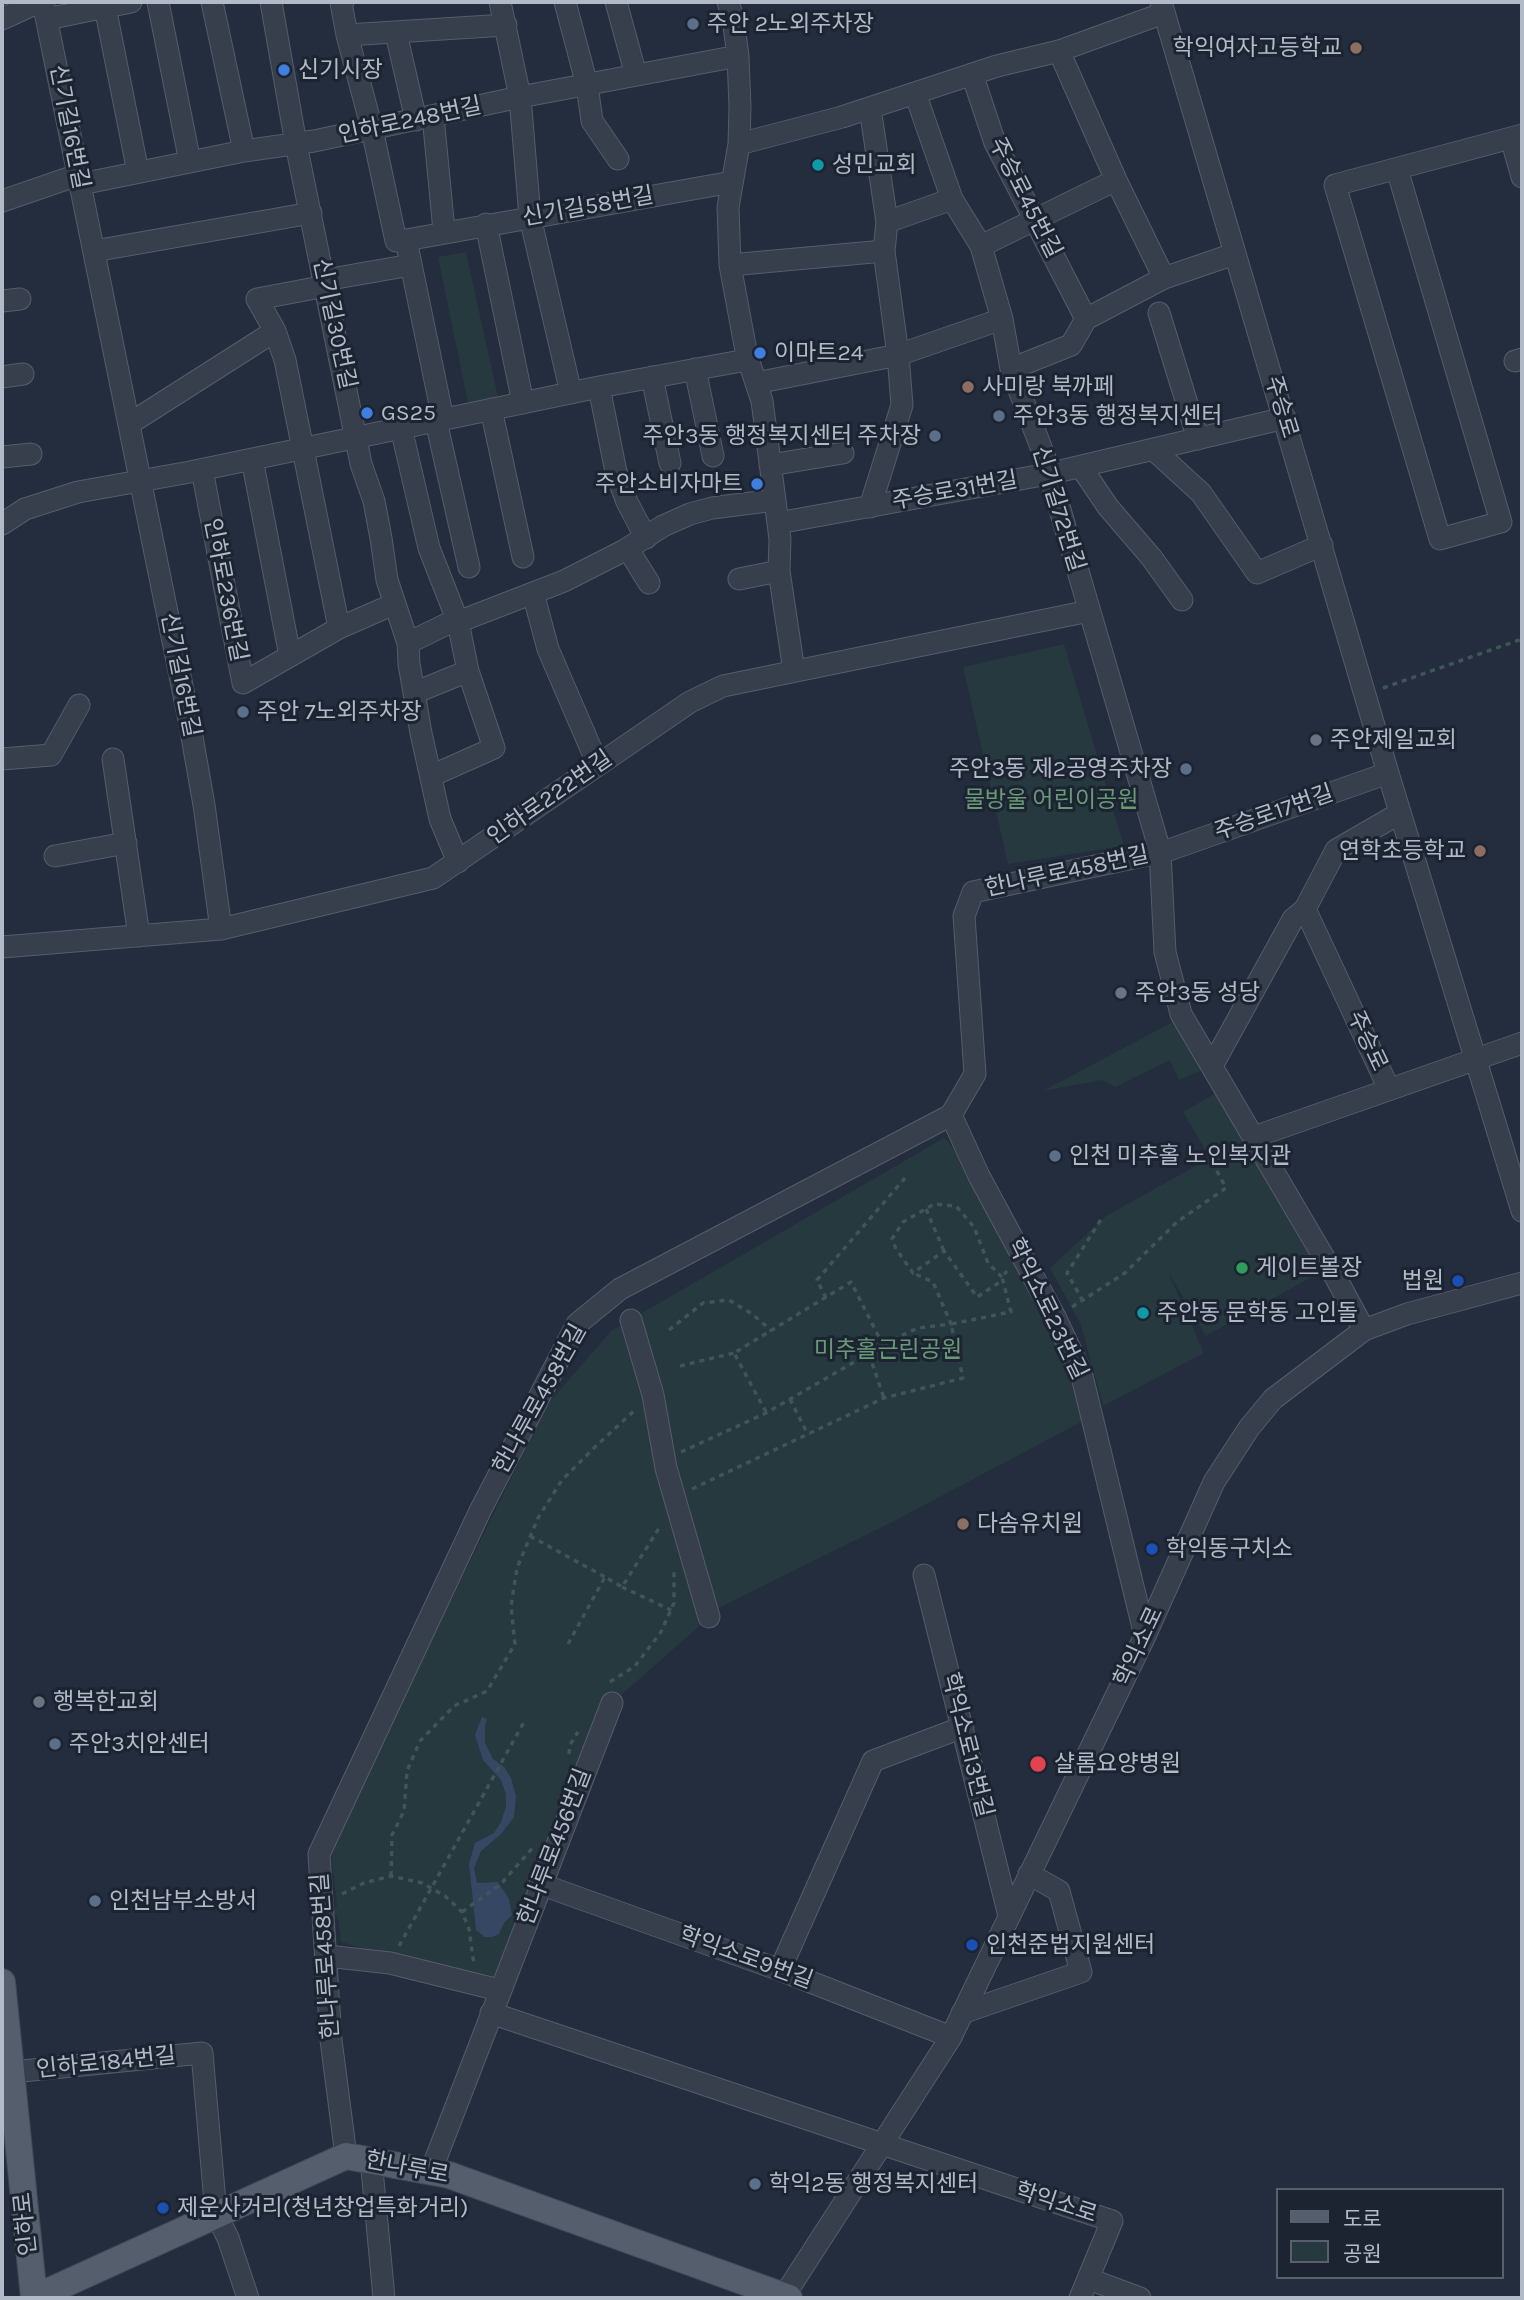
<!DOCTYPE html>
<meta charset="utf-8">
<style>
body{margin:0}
#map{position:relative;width:1524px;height:2300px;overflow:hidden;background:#232d3d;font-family:Karla,"Noto Sans KR",sans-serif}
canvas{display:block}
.frame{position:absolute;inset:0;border:4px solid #b2bac8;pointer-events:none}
.legend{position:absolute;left:1276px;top:2188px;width:228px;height:91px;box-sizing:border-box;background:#1c2432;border:2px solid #58606e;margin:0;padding:9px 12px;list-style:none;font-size:21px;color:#b2bac8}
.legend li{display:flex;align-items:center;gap:14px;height:35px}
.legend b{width:35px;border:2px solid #58606e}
</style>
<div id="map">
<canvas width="1524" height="2300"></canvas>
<div class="frame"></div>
<ul class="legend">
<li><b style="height:9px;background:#555e6d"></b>도로</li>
<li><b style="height:19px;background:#25393e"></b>공원</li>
</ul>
</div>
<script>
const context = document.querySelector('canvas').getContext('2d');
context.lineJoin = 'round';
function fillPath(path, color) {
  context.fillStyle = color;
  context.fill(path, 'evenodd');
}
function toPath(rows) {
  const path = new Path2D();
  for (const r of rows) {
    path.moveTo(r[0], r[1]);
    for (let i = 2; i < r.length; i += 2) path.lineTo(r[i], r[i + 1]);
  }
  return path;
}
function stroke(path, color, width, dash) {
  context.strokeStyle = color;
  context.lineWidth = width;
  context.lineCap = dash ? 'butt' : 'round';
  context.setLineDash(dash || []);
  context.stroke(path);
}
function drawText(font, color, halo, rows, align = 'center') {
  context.font = font + ' Karla,"Noto Sans KR",sans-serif';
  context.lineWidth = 6;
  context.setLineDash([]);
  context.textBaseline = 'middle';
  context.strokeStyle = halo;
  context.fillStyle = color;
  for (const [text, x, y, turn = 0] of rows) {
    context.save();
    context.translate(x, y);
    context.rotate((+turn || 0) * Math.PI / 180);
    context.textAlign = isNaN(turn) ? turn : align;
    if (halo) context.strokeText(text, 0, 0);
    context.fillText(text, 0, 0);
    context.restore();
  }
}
fillPath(toPath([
 [466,252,499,402,469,408,438,257],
 [1064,644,1124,846,1008,864,963,667],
 [1180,1018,1212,1066,1179,1080,1170,1060,1115,1087,1102,1080,1043,1091],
 [1225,1088,1275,1194,1319,1273,1206,1336,1168,1272,1204,1353,1103,1406,1081,1325,1050,1268,1106,1216,1210,1158,1183,1112],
 [944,1138,979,1176,1070,1369,1083,1421,900,1518,721,1607,612,1703,499,1990,341,1942,338,1919,333,1910,337,1905,330,1846,547,1405,611,1331]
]), '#25393e');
fillPath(toPath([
 [482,1717,487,1719,485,1726,485,1743,493,1759,504,1767,511,1778,516,1796,514,1817,501,1834,481,1851,474,1868,477,1883,498,1882,509,1899,512,1915,504,1923,499,1934,492,1937,485,1937,476,1930,469,1864,475,1843,494,1833,501,1822,506,1807,506,1794,501,1780,483,1760,475,1735]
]), '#364764');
const minor = toPath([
 [43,2,189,720,204,805,221,929],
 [104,2,138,172],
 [158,2,190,162],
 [212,2,244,151],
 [271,2,296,144,361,464,374,501,381,538,387,580,408,643,409,664,421,733,440,819,458,862],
 [343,2,341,3,347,35,506,25],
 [500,2,520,97,530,217,571,393],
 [565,2,587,85,592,121,618,159],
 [616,2,636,75],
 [728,2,733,18,738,56,740,107,739,144,728,207,730,265,747,356,762,401,780,539,779,571,794,671],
 [1161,2,1388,773,1522,1211],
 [2,19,39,2],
 [47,19,131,2],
 [396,33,416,120],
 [347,35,372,129,396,241,406,240],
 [1059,51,1116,180,1164,278],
 [972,74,995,143,1086,319],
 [915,93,952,199,981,246,1002,319,1011,369,1044,455,1160,851,1165,952,1181,1014,1336,1278,1364,1330],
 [433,116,444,231],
 [1511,138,1522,177],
 [739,144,842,117,997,66,1059,51,1164,13],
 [1397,169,1501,522,1440,539,1335,185,1522,135],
 [81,184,244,151,314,141,520,97,738,56],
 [2,201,69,178,80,179],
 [887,222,952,199],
 [486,224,523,403],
 [981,246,1116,180],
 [94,251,311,213],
 [730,265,884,251],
 [325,280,411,265],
 [326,286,257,299,275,331,285,360,339,628],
 [2,301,20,299],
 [1159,313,1198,439],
 [1515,361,1522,359],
 [695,369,713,456],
 [1011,369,1071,345,1086,319,1164,278,1234,254],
 [2,377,23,374],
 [652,377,670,463],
 [756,383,898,355,1002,319],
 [599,387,616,472,627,502,646,538],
 [491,409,523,557],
 [443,419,406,240,732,182],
 [436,421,469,567],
 [129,424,275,331],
 [401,428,429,548,458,622,468,671,494,748,431,776],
 [1154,450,1201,493,1257,573,1322,545],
 [2,457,31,454],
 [252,459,290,656],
 [770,465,843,453],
 [1081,467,1108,507,1151,557,1182,600],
 [202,470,243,683,339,628,394,604],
 [870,507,902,405,898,355,884,251,887,222,870,108],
 [778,523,1048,474,1285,418],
 [2,524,25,509,78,492,190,472,599,387,741,361,747,356],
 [628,549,649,583],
 [739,579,779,571],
 [533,593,548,649,598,765],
 [408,643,447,624,458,622,564,581,625,550,663,526,690,514,712,508,775,500],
 [414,693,468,671],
 [2,759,51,755,79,705],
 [113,759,139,936],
 [55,856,126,843],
 [2,947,221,929,433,878,690,702,723,686,1089,611],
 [1212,1066,1293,919,1305,909],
 [1389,1089,1305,909,1336,850,1400,813],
 [951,1115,979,1176,1055,1317,1081,1372,1145,1636],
 [1254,1137,1522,1043],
 [631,1320,653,1395,666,1468,709,1617],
 [924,1575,1009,1916],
 [540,1884,780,1970,951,2037],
 [327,1956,390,1963,499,1990],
 [780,1970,873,1761,963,1727],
 [491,2013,1112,2221,1080,2298],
 [962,2013,1081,1972,1059,1891,1029,1874],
 [2,2073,202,2053,216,2214,228,2238,248,2298],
 [346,2156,331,2040,319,1854,480,1511,577,1324,620,1289,951,1115,975,1074,964,916,973,892,1166,851,1388,773],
 [371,2159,384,2298],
 [431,2171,612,1703],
 [1089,2279,1140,2298],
 [784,2296,951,2037,1145,1636,1214,1482,1249,1428,1273,1399,1364,1330,1407,1314,1522,1283]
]);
const major = toPath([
 [2,1982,34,2298,346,2156,449,2175,789,2298]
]);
stroke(minor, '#555d6b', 23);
stroke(major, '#404856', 28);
stroke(toPath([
 [1383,688,1522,639],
 [926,1209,944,1251],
 [1002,1277,988,1263,974,1227,956,1206,934,1204,903,1222,892,1239,896,1249,913,1273,944,1251,977,1297,1003,1280],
 [826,1298,817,1280,905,1178],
 [1083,1301,1067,1273,1102,1218],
 [1072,1307,1125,1273,1177,1222,1226,1188,1210,1158],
 [669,1330,703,1303,729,1300,752,1314,772,1331],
 [869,1354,884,1398],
 [680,1366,734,1353],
 [790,1399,808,1435],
 [766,1412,734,1353,851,1282,883,1345],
 [681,1452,764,1414,896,1338,918,1328,951,1324,933,1282,913,1273],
 [692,1489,884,1398,963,1378,951,1324,1011,1312,1002,1277,1007,1271],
 [530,1536,605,1577],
 [622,1587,671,1610],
 [568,1644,605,1577,622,1587,661,1525],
 [610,1682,635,1666,661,1632,674,1603,674,1572],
 [569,1754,570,1745,578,1732],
 [391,1876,392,1835,404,1811,407,1771,420,1741,454,1706,487,1691,515,1644,511,1606,517,1568,538,1518,562,1480,596,1446,635,1410],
 [342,1894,364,1883,391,1876,422,1883,445,1896,462,1912,469,1929,474,1965],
 [462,1912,501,1884,535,1845],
 [399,1946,524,1722]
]), '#405558', 3.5, [5, 5]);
stroke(minor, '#373f4d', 21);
stroke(major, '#555e6d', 26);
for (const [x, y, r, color] of [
 [693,24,7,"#5c6f8a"],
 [1356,48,7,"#8d6e63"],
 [284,70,7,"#3f7fe0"],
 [818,165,7,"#0f9aa8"],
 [760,353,7,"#3f7fe0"],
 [968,387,7,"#8d6e63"],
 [367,413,7,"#3f7fe0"],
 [999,416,7,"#5c6f8a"],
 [935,436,7,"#5c6f8a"],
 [757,484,7,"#3f7fe0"],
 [243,712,7,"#5c6f8a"],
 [1316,740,7,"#6b7280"],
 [1186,769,7,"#5c6f8a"],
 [1480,851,7,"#8d6e63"],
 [1121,993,7,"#6b7280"],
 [1055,1156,7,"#5c6f8a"],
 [1242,1268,7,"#2e9e5b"],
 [1458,1281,7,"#1a4fb4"],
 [1143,1313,7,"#0f9aa8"],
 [963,1524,7,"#8d6e63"],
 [1152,1549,7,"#1a4fb4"],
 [39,1702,7,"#6b7280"],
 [55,1744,7,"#5c6f8a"],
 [1038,1764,9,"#e0444e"],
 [95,1901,7,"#5c6f8a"],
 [972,1945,7,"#1a4fb4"],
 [755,2184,7,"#5c6f8a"],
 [163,2208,7,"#1a4fb4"]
]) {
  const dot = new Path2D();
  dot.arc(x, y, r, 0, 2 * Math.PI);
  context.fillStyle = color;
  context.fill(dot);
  stroke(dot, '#1c2432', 2.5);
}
drawText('23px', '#b2bac8', '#1c2432', [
 ["주안 2노외주차장",707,24],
 ["학익여자고등학교",1342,48,"right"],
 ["신기시장",298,70],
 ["성민교회",832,165],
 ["이마트24",774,353],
 ["사미랑 북까페",982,387],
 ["GS25",381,413],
 ["주안3동 행정복지센터",1013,416],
 ["주안3동 행정복지센터 주차장",921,436,"right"],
 ["주안소비자마트",743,484,"right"],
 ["주안 7노외주차장",257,712],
 ["주안제일교회",1330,740],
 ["주안3동 제2공영주차장",1172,769,"right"],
 ["연학초등학교",1466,851,"right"],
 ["주안3동 성당",1135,993],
 ["인천 미추홀 노인복지관",1069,1156],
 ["게이트볼장",1256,1268],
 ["법원",1444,1281,"right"],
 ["주안동 문학동 고인돌",1157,1313],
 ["다솜유치원",977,1524],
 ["학익동구치소",1166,1549],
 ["행복한교회",53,1702],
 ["주안3치안센터",69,1744],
 ["샬롬요양병원",1054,1764],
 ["인천남부소방서",109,1901],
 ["인천준법지원센터",986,1945],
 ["학익2동 행정복지센터",769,2184],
 ["제운사거리(청년창업특화거리)",177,2208]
], 'left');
drawText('23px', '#b2bac8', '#1c2432', [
 ["인하로248번길",410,121,-12],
 ["신기길16번길",69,127,79],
 ["주승로45번길",1025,198,63],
 ["신기길58번길",588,207,-10],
 ["신기길30번길",334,324,78],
 ["주승로",1281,407,73],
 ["주승로31번길",955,491,-10],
 ["신기길72번길",1058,509,73],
 ["인하로236번길",225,590,79],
 ["신기길16번길",180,675,79],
 ["인하로222번길",550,798,-35],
 ["주승로17번길",1274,813,-19],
 ["한나루로458번길",1067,872,-12],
 ["주승로",1367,1041,65],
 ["학익소로23번길",1047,1309,64],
 ["한나루로458번길",540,1399,-61],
 ["학익소로",1139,1647,-65],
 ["학익소로13번길",967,1745,76],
 ["한나루로456번길",555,1847,-69],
 ["한나루로458번길",326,1956,-94],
 ["학익소로9번길",746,1958,20],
 ["인하로184번길",106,2063,-6],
 ["한나루로",407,2168,11],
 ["학익소로",1056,2203,18],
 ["인하로",26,2224,-96]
]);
drawText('23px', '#699977', '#1c2432', [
 ["물방울 어린이공원",1051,800],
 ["미추홀근린공원",888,1350]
]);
</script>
